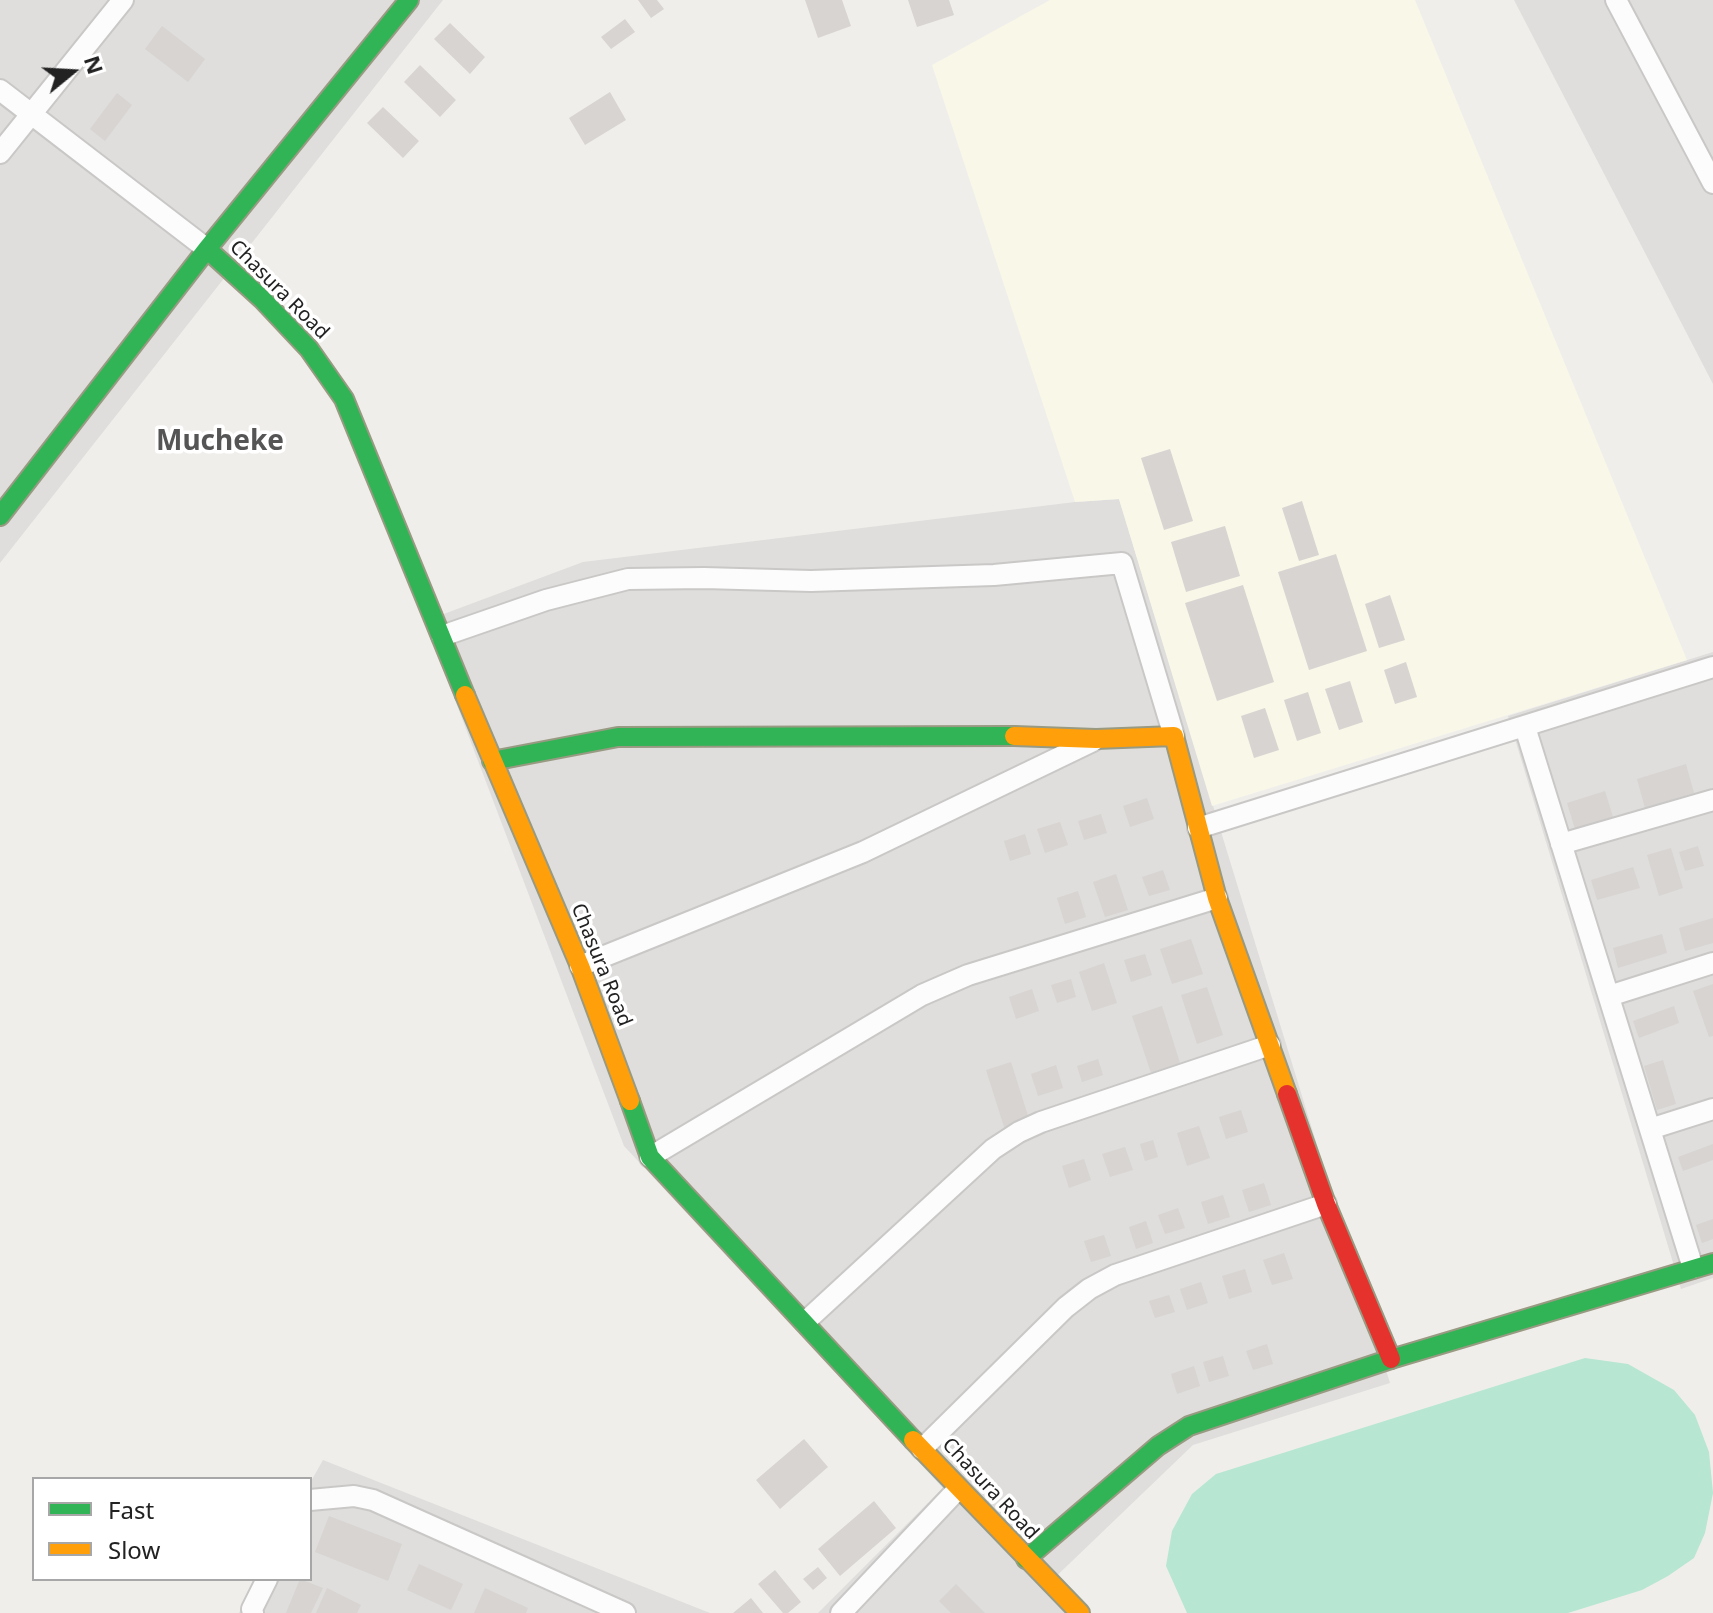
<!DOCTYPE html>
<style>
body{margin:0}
#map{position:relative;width:1713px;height:1613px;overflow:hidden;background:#f0eeeb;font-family:"Noto Sans",sans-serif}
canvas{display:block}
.legend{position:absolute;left:32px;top:1477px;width:280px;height:104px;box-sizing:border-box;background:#fff;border:2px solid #a7a7a7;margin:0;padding:10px 14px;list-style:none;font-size:24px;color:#222}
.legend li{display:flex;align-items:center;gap:16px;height:40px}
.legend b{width:40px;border:2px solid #a7a7a7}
.north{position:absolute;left:32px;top:32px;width:80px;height:80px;-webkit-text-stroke:6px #fff;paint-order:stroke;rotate:72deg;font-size:22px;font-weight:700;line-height:32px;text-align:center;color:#222}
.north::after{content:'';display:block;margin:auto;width:28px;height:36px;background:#222;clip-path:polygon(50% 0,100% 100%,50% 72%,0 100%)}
</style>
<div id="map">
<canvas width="1713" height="1613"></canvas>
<ul class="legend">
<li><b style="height:10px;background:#30b455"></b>Fast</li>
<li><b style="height:10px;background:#ff9f0a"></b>Slow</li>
</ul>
<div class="north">N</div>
</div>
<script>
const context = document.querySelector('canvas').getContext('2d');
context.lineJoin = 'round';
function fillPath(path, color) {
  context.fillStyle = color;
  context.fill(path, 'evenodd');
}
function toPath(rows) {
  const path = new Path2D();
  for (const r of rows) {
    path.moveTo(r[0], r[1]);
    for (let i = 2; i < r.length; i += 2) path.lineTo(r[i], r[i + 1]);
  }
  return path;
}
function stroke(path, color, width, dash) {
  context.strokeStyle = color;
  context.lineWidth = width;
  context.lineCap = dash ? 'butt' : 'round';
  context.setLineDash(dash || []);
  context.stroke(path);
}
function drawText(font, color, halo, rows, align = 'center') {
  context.font = font + ' "Noto Sans",sans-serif';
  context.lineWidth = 7;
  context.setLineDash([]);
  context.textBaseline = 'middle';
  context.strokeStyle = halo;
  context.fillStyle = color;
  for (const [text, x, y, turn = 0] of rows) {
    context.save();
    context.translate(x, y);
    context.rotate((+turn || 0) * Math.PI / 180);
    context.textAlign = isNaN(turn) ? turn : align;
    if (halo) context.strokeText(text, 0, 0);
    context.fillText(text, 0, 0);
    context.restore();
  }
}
fillPath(toPath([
 [0,0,443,0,0,563],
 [1514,0,1713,0,1713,384],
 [1119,499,1390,1383,1193,1445,1044,1588,1070,1613,818,1613,943,1488,624,1146,425,621,583,562,1075,502],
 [1713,652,1713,1278,1681,1289,1508,716],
 [323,1460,710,1613,239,1613,258,1579,310,1579,310,1483]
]), '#dfdedc');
fillPath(toPath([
 [1050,0,1415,0,1687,660,1212,806,1119,499,1075,502,932,65]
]), '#f8f7e8');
fillPath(toPath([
 [1585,1358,1628,1364,1674,1390,1695,1415,1709,1452,1713,1493,1705,1533,1694,1558,1668,1576,1642,1590,1568,1613,1187,1613,1166,1566,1172,1531,1192,1494,1216,1474]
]), '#b7e6d2');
fillPath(toPath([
 [638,0,657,0,664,9,651,18],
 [805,0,842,0,851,26,818,38],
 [908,0,949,0,954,15,917,27],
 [625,19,635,32,611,49,601,37],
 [450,23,485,57,470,74,434,39],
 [162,26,205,59,188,82,145,49],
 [420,65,456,100,440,117,404,82],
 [610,92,626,120,585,145,569,118],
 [117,93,132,105,105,141,90,129],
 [383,107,419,141,403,158,367,123],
 [1170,449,1193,521,1164,530,1141,458],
 [1302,501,1319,555,1299,561,1282,508],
 [1225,526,1240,576,1186,592,1171,542],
 [1336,554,1367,651,1309,670,1278,572],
 [1243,585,1274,682,1217,701,1185,603],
 [1390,595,1405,640,1379,648,1365,604],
 [1406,662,1417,697,1395,704,1384,670],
 [1350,681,1363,722,1339,730,1325,689],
 [1308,692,1321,733,1297,741,1284,700],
 [1265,708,1279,750,1254,758,1241,716],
 [1686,764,1694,793,1645,808,1637,779],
 [1605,791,1613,817,1575,829,1567,803],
 [1147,798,1154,819,1130,827,1123,806],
 [1101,814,1107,833,1084,840,1078,821],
 [1060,822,1068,845,1045,853,1037,829],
 [1025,834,1031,854,1010,861,1004,841],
 [1698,846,1704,866,1685,871,1679,852],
 [1671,848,1683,888,1659,896,1647,855],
 [1633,867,1640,888,1597,900,1591,880],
 [1163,870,1170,890,1149,896,1142,877],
 [1116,874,1128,910,1105,917,1093,882],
 [1078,891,1086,917,1065,924,1057,898],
 [1713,918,1713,943,1685,951,1679,928],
 [1662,934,1667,953,1618,968,1613,948],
 [1191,939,1203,974,1172,984,1160,949],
 [1145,954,1152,975,1131,982,1124,960],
 [1104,963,1117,1003,1092,1011,1079,972],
 [1071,979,1076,997,1057,1003,1051,985],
 [1713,984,1713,1036,1709,1037,1693,991],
 [1207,987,1223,1035,1197,1044,1181,995],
 [1032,989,1039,1011,1016,1019,1009,997],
 [1162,1006,1181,1066,1152,1076,1132,1016],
 [1674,1006,1679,1023,1639,1038,1633,1021],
 [1098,1059,1103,1075,1082,1082,1077,1066],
 [1663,1060,1676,1104,1657,1110,1644,1066],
 [1011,1062,1030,1122,1005,1130,986,1070],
 [1056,1065,1063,1088,1038,1096,1031,1074],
 [1241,1110,1248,1132,1226,1139,1219,1117],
 [1199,1126,1210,1158,1187,1166,1177,1133],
 [1153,1140,1158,1157,1145,1161,1140,1144],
 [1713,1144,1713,1160,1683,1171,1678,1157],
 [1125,1147,1133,1170,1110,1177,1102,1154],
 [1084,1159,1091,1180,1069,1188,1062,1166],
 [1264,1183,1271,1205,1249,1212,1242,1190],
 [1223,1195,1230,1217,1208,1224,1201,1202],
 [1178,1208,1185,1228,1165,1234,1158,1215],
 [1713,1219,1713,1239,1702,1243,1696,1225],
 [1146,1221,1153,1243,1136,1249,1129,1227],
 [1104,1235,1111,1256,1091,1262,1084,1241],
 [1284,1253,1293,1279,1272,1285,1263,1260],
 [1245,1269,1252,1292,1229,1299,1222,1276],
 [1201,1282,1208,1303,1187,1310,1180,1289],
 [1169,1295,1175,1312,1155,1318,1149,1301],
 [1267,1344,1273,1364,1253,1370,1246,1351],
 [1223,1356,1229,1376,1209,1382,1203,1362],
 [1194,1366,1200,1386,1177,1394,1171,1374],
 [804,1439,828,1467,780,1509,756,1480],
 [874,1501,896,1528,840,1576,818,1549],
 [329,1516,402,1544,388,1581,315,1552],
 [419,1564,463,1584,451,1610,407,1590],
 [818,1567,827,1578,813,1590,803,1579],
 [775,1570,801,1602,788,1613,783,1613,758,1584],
 [300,1579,323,1588,311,1613,286,1613],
 [956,1584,985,1613,951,1613,939,1601],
 [327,1588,361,1605,357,1613,316,1613],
 [485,1588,528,1608,526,1613,474,1613],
 [751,1598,763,1613,733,1613]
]), '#d7d4d2');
const street = toPath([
 [1616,0,1713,183],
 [0,90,207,249],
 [0,153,123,0],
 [442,636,546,600,628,579,704,578,811,581,994,575,1122,563,1174,736],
 [1525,727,1693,1268],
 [1198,828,1713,667],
 [1561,844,1713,800],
 [580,966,863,852,1093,741],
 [1609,996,1713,963],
 [1650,1129,1713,1109],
 [650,1157,922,995,968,975,1217,898],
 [805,1322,993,1149,1019,1132,1041,1122,1270,1045],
 [922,1449,1066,1307,1089,1289,1115,1275,1326,1204],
 [310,1500,354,1496,373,1500,625,1613],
 [253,1613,252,1609,267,1579],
 [841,1613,958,1489]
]);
const fast = toPath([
 [207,249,262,299,309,349,344,399,465,695],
 [0,516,207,249,409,0],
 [492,761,618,737,1014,736],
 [630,1101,650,1157,913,1440],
 [1026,1559,1158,1446,1189,1426,1391,1359,1713,1263]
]);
const slow = toPath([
 [465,695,580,966,630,1101],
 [1014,736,1096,739,1174,736,1217,898,1287,1094],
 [913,1440,1080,1613]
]);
const jam = toPath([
 [1287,1094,1326,1204,1391,1359]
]);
stroke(street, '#c9c8c7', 24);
stroke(fast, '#999a82', 22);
stroke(slow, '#999a82', 22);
stroke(jam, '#999a82', 22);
stroke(street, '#fdfcfc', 20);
stroke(fast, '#30b455', 18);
stroke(slow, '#ff9f0a', 18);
stroke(jam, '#e5322d', 18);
drawText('20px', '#222', '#fff', [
 ["Chasura Road",279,290,45],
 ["Chasura Road",601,965,68],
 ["Chasura Road",990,1489,47]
]);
drawText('bold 28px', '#555', '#fff', [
 ["Mucheke",220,442]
]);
</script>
